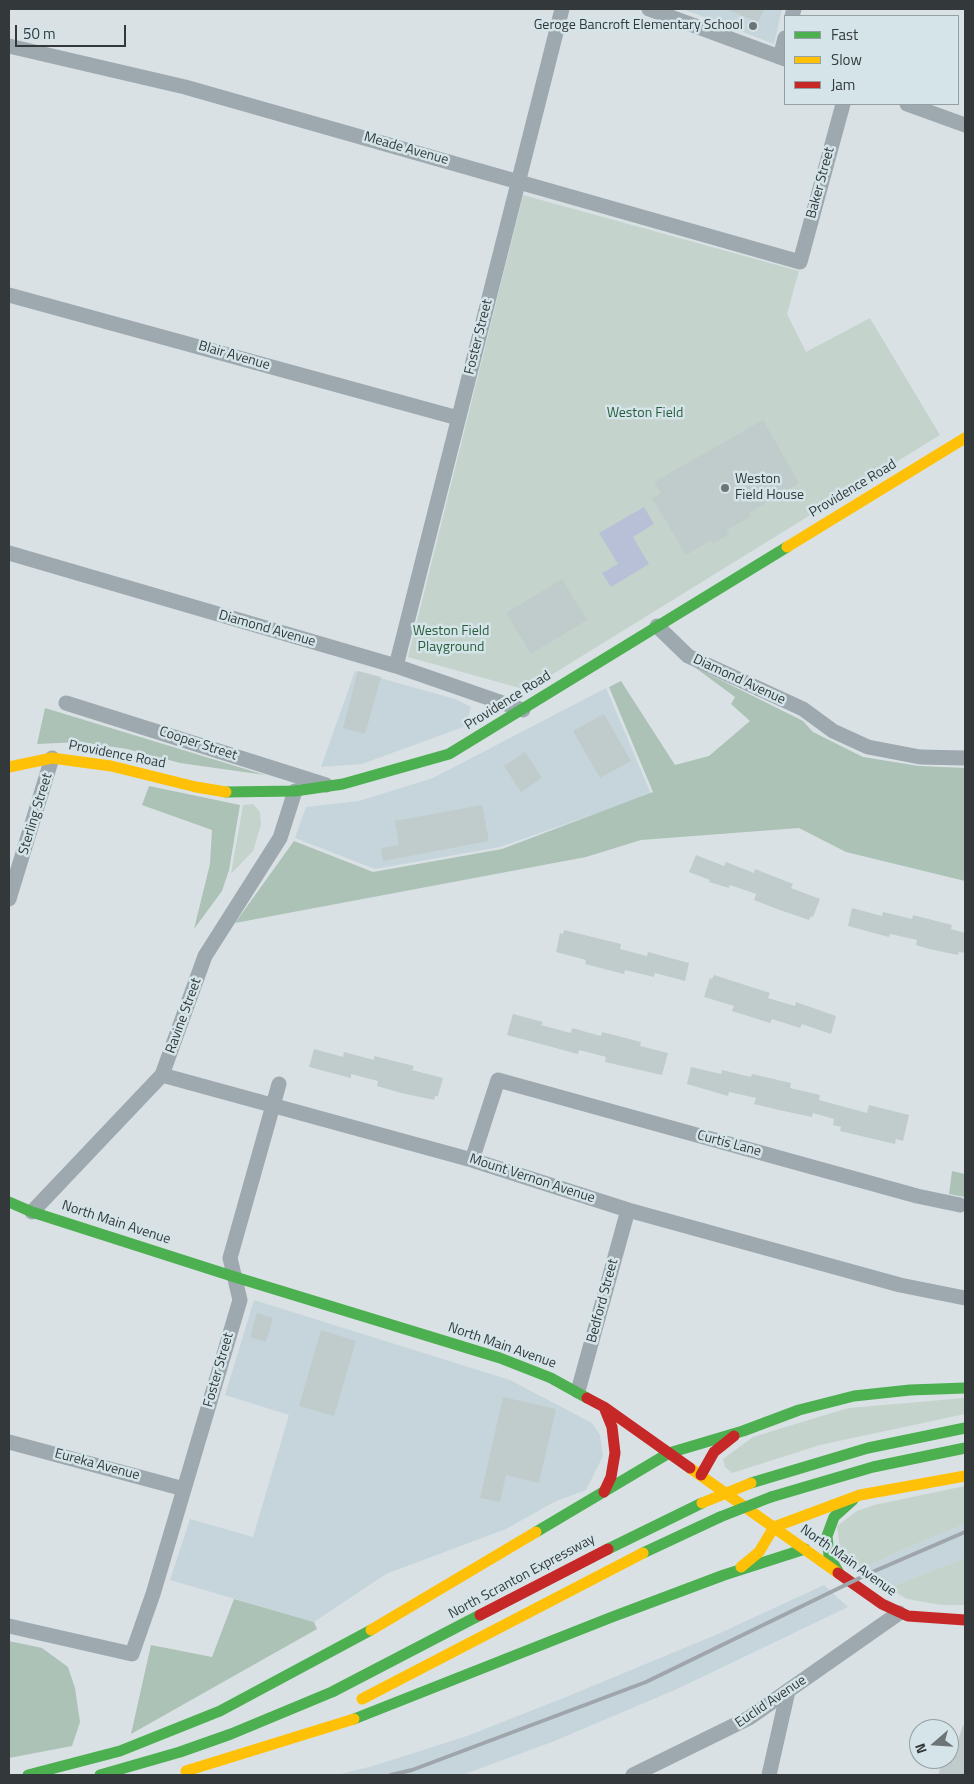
<!DOCTYPE html>
<style>
body{margin:0}
#map{position:relative;width:974px;height:1784px;overflow:hidden;background:#d9e1e4;font-family:"Titillium Web",sans-serif}
canvas{display:block}
.frame{position:absolute;inset:0;border:10px solid #33393b;pointer-events:none}
.legend{position:absolute;left:784px;top:15px;width:175px;height:90px;box-sizing:border-box;background:#d4e4e8;border:1px solid #94a0a3;margin:0;padding:6px 9px;list-style:none;font-size:15px;color:#33393b}
.legend li{display:flex;align-items:center;gap:10px;height:25px}
.legend b{width:25px;border:1px solid #94a0a3}
.north{position:absolute;left:909px;top:1719px;width:50px;height:50px;box-sizing:border-box;background:#d4e4e8;border:1px solid #94a0a3;border-radius:50%;rotate:251deg;font-size:14px;font-weight:700;line-height:20px;text-align:center;color:#33393b}
.north::after{content:'';display:block;margin:auto;width:18px;height:22px;background:#6d7476;clip-path:polygon(50% 0,100% 100%,50% 72%,0 100%)}
.scale{position:absolute;left:15px;top:25px;width:111px;height:22px;box-sizing:border-box;border:2px solid #33393b;border-top:0;padding-left:6px;font-size:15px;line-height:18px;white-space:nowrap;color:#33393b;-webkit-text-stroke:4px #d4e4e8;paint-order:stroke}
</style>
<div id="map">
<canvas width="974" height="1784"></canvas>
<div class="frame"></div>
<ul class="legend">
<li><b style="height:6px;background:#4caf50"></b>Fast</li>
<li><b style="height:6px;background:#ffc107"></b>Slow</li>
<li><b style="height:6px;background:#c62828"></b>Jam</li>
</ul>
<div class="north">N</div>
<div class="scale">50 m</div>
</div>
<script>
const context = document.querySelector('canvas').getContext('2d');
context.lineJoin = 'round';
function fillPath(path, color) {
  context.fillStyle = color;
  context.fill(path, 'evenodd');
}
function toPath(rows) {
  const path = new Path2D();
  for (const r of rows) {
    path.moveTo(r[0], r[1]);
    for (let i = 2; i < r.length; i += 2) path.lineTo(r[i], r[i + 1]);
  }
  return path;
}
function stroke(path, color, width, dash) {
  context.strokeStyle = color;
  context.lineWidth = width;
  context.lineCap = dash ? 'butt' : 'round';
  context.setLineDash(dash || []);
  context.stroke(path);
}
function drawText(font, color, halo, rows, align = 'center') {
  context.font = font + ' "Titillium Web",sans-serif';
  context.lineWidth = 5;
  context.setLineDash([]);
  context.textBaseline = 'middle';
  context.strokeStyle = halo;
  context.fillStyle = color;
  for (const [text, x, y, turn = 0] of rows) {
    context.save();
    context.translate(x, y);
    context.rotate((+turn || 0) * Math.PI / 180);
    context.textAlign = isNaN(turn) ? turn : align;
    if (halo) context.strokeText(text, 0, 0);
    context.fillText(text, 0, 0);
    context.restore();
  }
}
fillPath(toPath([
 [683,9,782,9,774,44],
 [355,671,455,699,471,707,466,726,362,764,321,767],
 [606,688,651,794,500,847,375,869,295,838,306,807,359,801,433,778],
 [254,1300,510,1380,592,1423,600,1435,603,1456,586,1490,554,1502,506,1529,386,1574,314,1622,170,1580,190,1519,253,1537,289,1415,225,1395],
 [965,1524,965,1558,888,1588,863,1569,902,1550],
 [824,1585,848,1607,677,1689,552,1742,462,1775,337,1775,373,1766,467,1736,566,1697,718,1634]
]), '#c5d5db');
fillPath(toPath([
 [523,195,799,271,787,314,806,352,870,318,940,435,527,690,408,657],
 [253,804,260,812,261,825,253,851,231,874,243,805],
 [965,1398,965,1414,820,1445,732,1473,725,1467,723,1459,753,1437,848,1408],
 [965,1486,965,1524,902,1550,863,1569,847,1557,840,1549,837,1526,857,1511,874,1505],
 [965,1558,965,1605,941,1605,907,1599,888,1588]
]), '#c4d4cc');
fillPath(toPath([
 [693,666,803,721,813,732,863,757,919,766,965,768,965,881,846,852,799,828,641,840,586,857,235,923,294,841,373,872,502,849,653,792,609,687,621,681,675,765,709,756,750,721,731,704,735,697],
 [45,708,265,775,180,763,127,749,81,742,37,744],
 [149,786,240,805,229,870,222,891,194,929,210,864,212,830,142,805],
 [952,1171,965,1174,965,1197,949,1194],
 [234,1599,314,1622,317,1629,131,1734,151,1645,212,1657],
 [9,1641,42,1648,68,1667,75,1688,80,1722,72,1746,9,1758]
]), '#acc2b6');
fillPath(toPath([
 [644,507,654,524,633,537,649,564,611,587,602,573,618,564,599,533]
]), '#b8c0d8');
fillPath(toPath([
 [726,9,764,9,758,22],
 [763,420,799,483,749,513,751,516,727,530,729,534,713,544,711,540,686,555,652,498,661,493,654,482],
 [562,579,587,620,531,654,506,613],
 [358,671,381,677,365,734,343,728],
 [604,714,631,761,600,778,573,731],
 [525,752,542,778,521,792,504,766],
 [482,805,489,841,383,861,381,848,399,845,395,821],
 [696,855,724,866,726,862,754,873,755,869,793,884,791,888,820,899,813,917,811,916,809,920,777,909,754,900,756,894,730,885,729,888,709,882,710,880,689,872],
 [852,908,882,916,883,912,912,919,913,915,952,925,951,929,965,933,965,953,959,952,958,955,929,949,916,945,917,940,890,934,889,937,848,926],
 [564,930,621,944,620,949,647,956,648,952,689,963,685,981,655,973,654,977,625,970,624,974,585,964,586,960,556,952,560,933,563,934],
 [714,975,770,993,768,998,795,1006,796,1002,836,1016,831,1034,802,1024,800,1028,772,1019,770,1023,732,1011,734,1006,704,997,710,978,712,979],
 [513,1014,543,1022,541,1025,571,1033,572,1028,601,1036,602,1032,641,1042,640,1046,668,1053,662,1075,605,1062,606,1057,579,1050,578,1054,507,1035],
 [314,1049,343,1057,344,1052,374,1060,374,1056,414,1066,412,1070,443,1078,438,1096,435,1096,434,1100,401,1093,377,1086,378,1081,351,1074,351,1078,309,1067],
 [691,1067,721,1074,722,1070,751,1077,752,1074,791,1083,790,1088,820,1095,819,1100,867,1113,869,1105,909,1115,903,1141,896,1139,895,1144,840,1131,841,1127,833,1125,834,1119,813,1113,812,1117,779,1110,754,1104,756,1098,729,1092,728,1096,687,1084],
 [257,1313,273,1318,266,1342,250,1337],
 [321,1330,356,1341,334,1416,299,1406],
 [503,1397,556,1409,539,1483,506,1475,500,1502,480,1498],
 [963,1725,965,1726,965,1775,938,1775,943,1761,951,1762]
]), '#c0cccc');
stroke(toPath([
 [649,9,785,59],
 [792,16,794,9],
 [9,46,185,87,800,262,843,104],
 [780,57,785,38],
 [907,104,965,125],
 [9,295,458,418],
 [9,553,396,666,523,710],
 [657,626,688,656,803,709,833,731,868,747,920,757,965,758],
 [396,666,562,9],
 [66,703,326,785],
 [9,899,52,758],
 [162,1075,472,1160,628,1210,900,1285,965,1298],
 [472,1160,498,1080,917,1196,960,1205],
 [32,1212,162,1075,205,956,280,838,295,791],
 [578,1391,628,1210],
 [9,1442,184,1489],
 [9,1626,132,1654,153,1594,240,1300,230,1258,279,1084],
 [633,1775,749,1718,899,1613],
 [769,1775,788,1691]
]), '#9ea8af', 15);
stroke(toPath([
 [226,792,295,791,343,784,449,754,787,547],
 [9,1202,32,1212,235,1277,500,1358,551,1378,587,1398],
 [751,1483,868,1448,965,1428],
 [771,1497,873,1467,965,1448],
 [536,1532,669,1453,743,1431,799,1410,854,1396,910,1390,965,1388],
 [608,1549,702,1503],
 [643,1553,720,1517],
 [839,1573,829,1556,827,1536,834,1517,853,1500],
 [354,1719,612,1617,724,1575,805,1549],
 [28,1775,120,1751,220,1711,371,1630],
 [100,1775,180,1752,231,1734,332,1692,480,1615]
]), '#4caf50', 11);
stroke(toPath([
 [787,547,965,438],
 [9,767,52,758,111,766,196,787,226,792],
 [690,1468,838,1573],
 [741,1567,759,1552,774,1527,860,1495,965,1476],
 [371,1630,536,1532],
 [362,1699,643,1553],
 [186,1771,354,1719]
]), '#ffc107', 11);
stroke(toPath([
 [587,1398,604,1407,690,1468],
 [604,1407,612,1427,615,1453,611,1477,604,1492],
 [701,1475,714,1452,734,1436],
 [838,1573,882,1604,908,1616,965,1620],
 [480,1615,608,1549]
]), '#c62828', 11);
stroke(toPath([
 [391,1775,412,1770,646,1682,870,1573,965,1532]
]), '#9ea6ac', 4);
stroke(toPath([
 [720,1517,771,1497]
]), '#4caf50', 11);
stroke(toPath([
 [702,1503,751,1483]
]), '#ffc107', 11);
for (const [x, y, r, color] of [
 [753,26,5,"#6d7476"],
 [725,488,5,"#6d7476"]
]) {
  const dot = new Path2D();
  dot.arc(x, y, r, 0, 2 * Math.PI);
  context.fillStyle = color;
  context.fill(dot);
  stroke(dot, '#d4e4e8', 2);
}
drawText('14px', '#33393b', '#d4e4e8', [
 ["Geroge Bancroft Elementary School",743,26],
 ["Weston",735,480,"left"],
 ["Field House",735,496,"left"]
], 'right');
drawText('14px', '#33393b', '#d4e4e8', [
 ["Meade Avenue",406,149,16],
 ["Baker Street",821,183,-75],
 ["Foster Street",479,337,-76],
 ["Blair Avenue",234,356,16],
 ["Providence Road",853,489,-31],
 ["Diamond Avenue",267,629,16],
 ["Diamond Avenue",739,680,25],
 ["Providence Road",508,701,-32],
 ["Cooper Street",198,744,18],
 ["Providence Road",117,755,11],
 ["Sterling Street",36,814,-73],
 ["Ravine Street",184,1016,-70],
 ["Curtis Lane",729,1144,15],
 ["Mount Vernon Avenue",532,1179,18],
 ["North Main Avenue",116,1223,18],
 ["Bedford Street",603,1301,-75],
 ["North Main Avenue",502,1346,19],
 ["Foster Street",219,1370,-74],
 ["Eureka Avenue",97,1465,15],
 ["North Main Avenue",848,1561,35],
 ["North Scranton Expressway",522,1577,-28],
 ["Euclid Avenue",771,1702,-34]
]);
drawText('14px', '#295e3d', '#d4e4e8', [
 ["Weston Field",645,414],
 ["Weston Field",451,632],
 ["Playground",451,648]
]);
</script>
